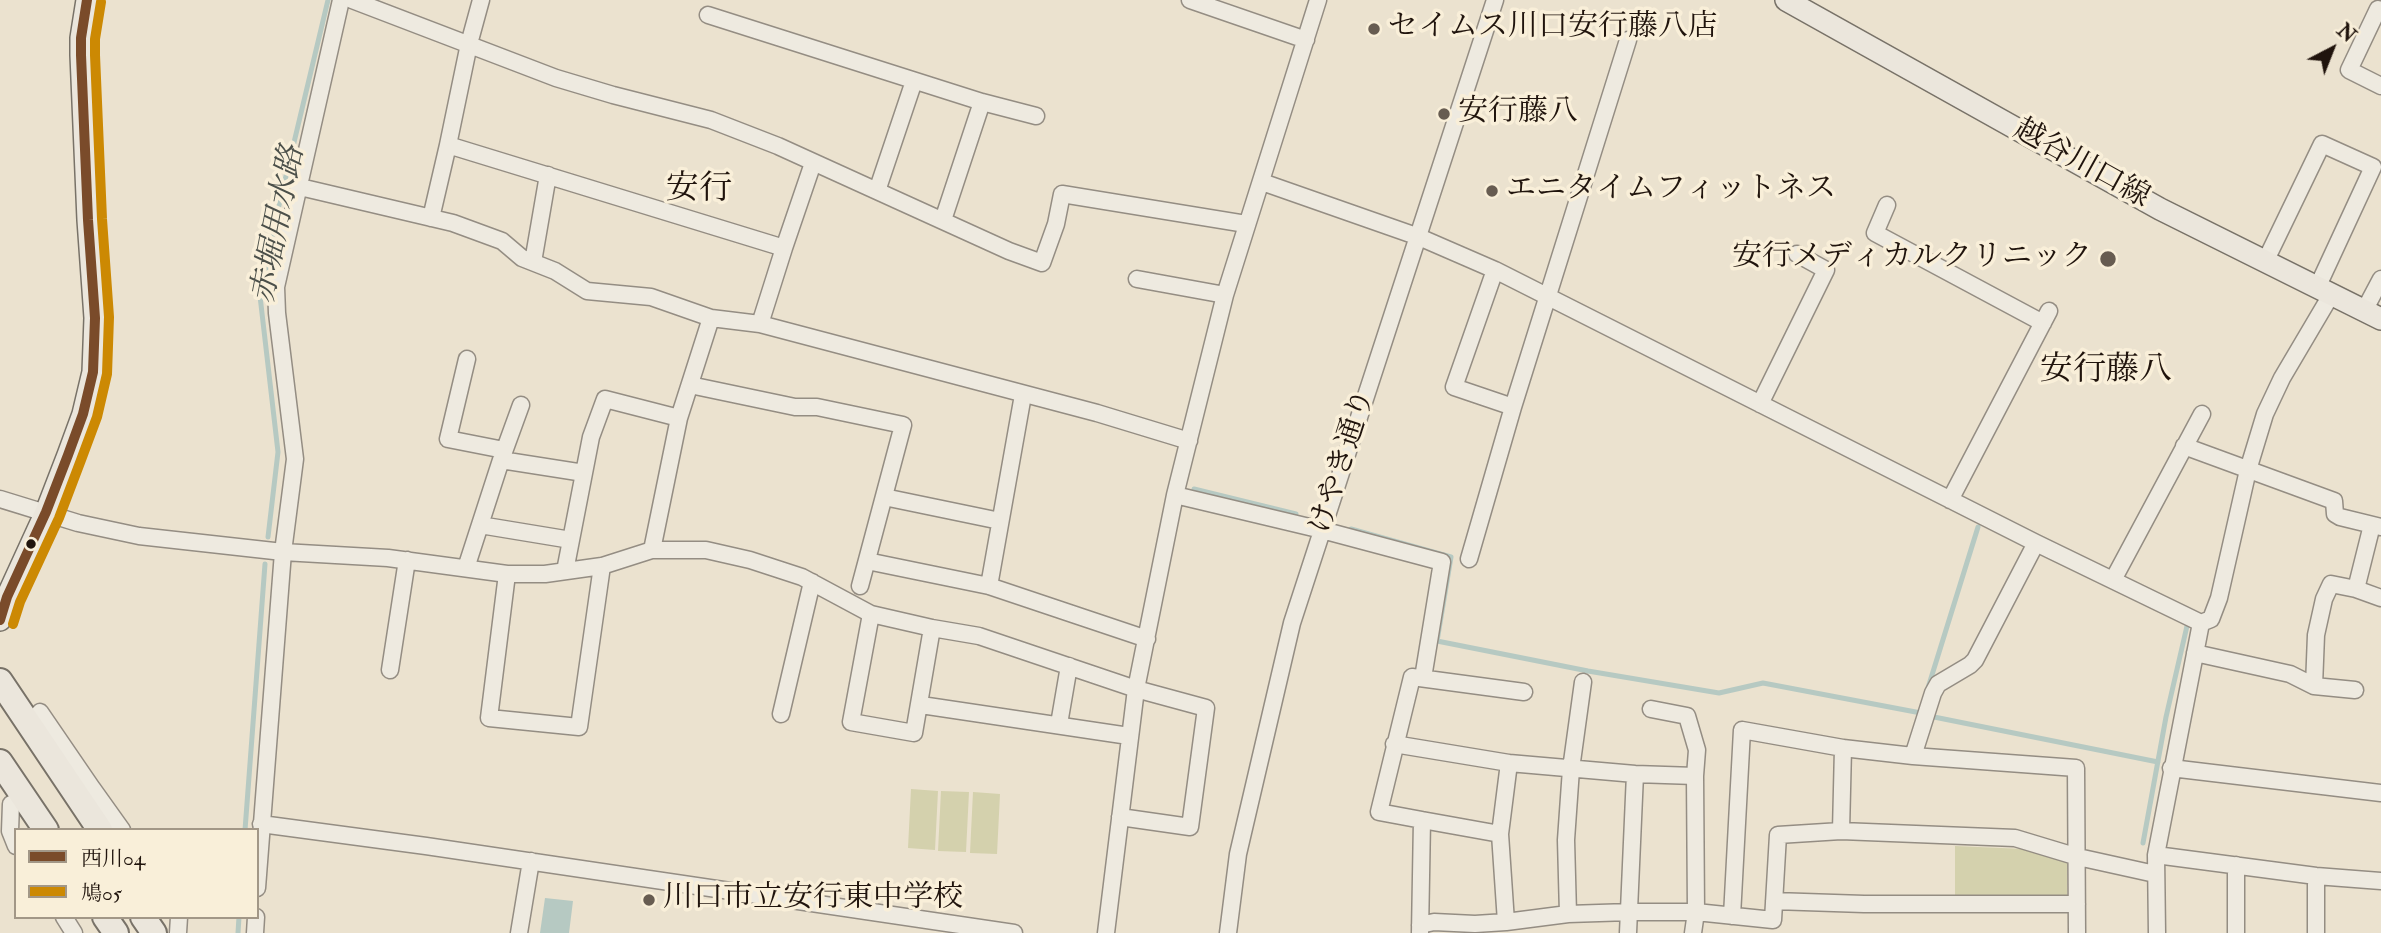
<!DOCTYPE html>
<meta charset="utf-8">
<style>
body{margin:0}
#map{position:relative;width:2381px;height:933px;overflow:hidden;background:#ebe2cf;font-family:"IM FELL Double Pica","Noto Serif JP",serif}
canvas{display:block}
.legend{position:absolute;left:14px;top:828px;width:245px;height:91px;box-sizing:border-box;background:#f9efd9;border:2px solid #a29787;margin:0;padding:9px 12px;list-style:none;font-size:21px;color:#20140d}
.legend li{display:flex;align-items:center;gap:14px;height:35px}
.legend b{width:35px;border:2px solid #a29787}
.north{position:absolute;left:2297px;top:14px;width:70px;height:70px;-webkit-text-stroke:5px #f9efd9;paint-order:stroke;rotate:42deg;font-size:19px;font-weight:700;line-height:28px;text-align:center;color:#20140d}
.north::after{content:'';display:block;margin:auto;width:24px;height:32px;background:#20140d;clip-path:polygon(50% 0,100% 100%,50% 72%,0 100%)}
</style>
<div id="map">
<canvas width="2381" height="933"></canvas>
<ul class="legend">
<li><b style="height:9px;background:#7a4b2a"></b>西川04</li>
<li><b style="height:9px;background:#cc8903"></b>鳩05</li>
</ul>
<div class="north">N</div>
</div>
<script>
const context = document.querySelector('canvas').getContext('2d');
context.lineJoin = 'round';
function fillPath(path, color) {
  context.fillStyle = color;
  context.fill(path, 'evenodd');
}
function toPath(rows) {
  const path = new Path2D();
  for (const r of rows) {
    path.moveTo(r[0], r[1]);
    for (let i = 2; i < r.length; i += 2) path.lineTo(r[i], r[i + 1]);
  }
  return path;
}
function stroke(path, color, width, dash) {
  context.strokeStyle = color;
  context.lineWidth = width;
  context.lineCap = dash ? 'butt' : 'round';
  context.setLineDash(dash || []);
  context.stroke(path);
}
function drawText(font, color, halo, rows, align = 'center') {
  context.font = font + ' "IM FELL Double Pica","Noto Serif JP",serif';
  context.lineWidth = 7;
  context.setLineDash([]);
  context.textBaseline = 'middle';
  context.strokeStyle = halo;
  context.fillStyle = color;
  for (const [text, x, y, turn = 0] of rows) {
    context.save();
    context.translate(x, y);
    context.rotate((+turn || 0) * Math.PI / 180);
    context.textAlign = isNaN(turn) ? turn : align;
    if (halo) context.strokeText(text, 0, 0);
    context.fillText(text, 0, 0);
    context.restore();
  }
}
fillPath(toPath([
 [911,789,938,791,935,850,908,848],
 [941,791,969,792,966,852,938,851],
 [973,792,1000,794,997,854,970,853],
 [1955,846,2024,849,2067,861,2067,896,1955,895]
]), '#d4d1ad');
fillPath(toPath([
 [545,898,573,901,569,933,540,933]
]), '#b6c9c2');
stroke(toPath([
 [1194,489,1296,514],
 [1351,529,1451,557,1437,641,1588,671,1719,693,1763,683,1921,713],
 [268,537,278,452,260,296,275,222,328,0],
 [1927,691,1978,527],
 [1934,717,2158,762],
 [245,830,265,564],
 [2143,843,2166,717,2187,626],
 [238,933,239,917]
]), '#b6c9c2', 5);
const minor = toPath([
 [352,0,556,78,613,95,711,120,778,146,1009,251,1042,263,1056,224,1062,194,1246,224],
 [1190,0,1306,40],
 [2381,10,2378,9,2349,70,2381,86],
 [708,15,982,102,1036,116],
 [448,145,469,44,481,0],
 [1262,182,1419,237,1495,270,2036,543,2201,623],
 [300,187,453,223,502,241,522,258,555,271,587,291,651,297,711,318,760,324,1097,413,1189,441],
 [877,191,914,81],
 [1887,205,1875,233,2043,323],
 [431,218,448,145,784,248,760,324],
 [943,220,982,102],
 [784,248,813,163],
 [533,262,548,175],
 [2265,262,2322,144,2373,167,2317,288],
 [1495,270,1454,387,1513,407],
 [1137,279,1225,295],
 [2364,311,2381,279],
 [467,359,448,439,504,450],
 [690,385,795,407,817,407,903,425,860,586],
 [1760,404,1826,270,1797,254],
 [2184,446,2334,501,2335,514,2340,517,2381,527],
 [501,460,521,405],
 [1175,495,1322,530,1442,562,1423,678],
 [884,497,1000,521],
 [0,499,78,523,139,536,283,552,388,558,507,574,545,574,602,566,652,550,706,550,750,560,802,577,871,614,932,628,979,636,1136,689,1206,708,1190,827,1120,817],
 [1950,500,2049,311],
 [480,525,571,540],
 [652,550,679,418,711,318],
 [1469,559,1513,407,1628,40],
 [867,561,989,586,1147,639],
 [466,568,501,460,584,473],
 [565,571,591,437,605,399,679,418],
 [507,574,489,718,579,727,602,566],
 [2113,580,2202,414],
 [989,586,1023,395],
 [2356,589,2372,525],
 [871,614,851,722,914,733,932,628],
 [2195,653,2290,674,2314,686,2355,690],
 [390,670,407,560],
 [2314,686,2316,635,2324,599,2331,584,2356,589,2381,598],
 [921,705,1129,736],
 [1651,709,1687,716,1697,750,1695,776,1696,912,1693,933],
 [40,712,92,788],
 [781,714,812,582],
 [1059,724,1069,666],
 [1394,744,1509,763,1635,774,1695,776],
 [1913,756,2076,768,2077,933],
 [2171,768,2381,793],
 [85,786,92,788,122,830],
 [11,804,10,831,16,846],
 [1422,820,1500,834,1506,922],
 [261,824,426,846,1014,933],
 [1841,831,1843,748,1913,756,1933,693,1938,684,1970,665,1975,660,2036,543],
 [1500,834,1509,763],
 [2156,855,2316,876,2381,881],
 [2236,865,2236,933],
 [257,888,283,552,295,459,277,313,276,287,341,0],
 [1774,901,1864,904,2077,904],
 [1568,914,1566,840,1571,769,1583,682],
 [1732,916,1742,730,1843,748],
 [64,917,74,933],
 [1420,925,1434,922,1475,924,1506,922,1568,914,1630,912,1696,912,1773,920,1778,835,1841,831,2015,838,2078,857,2155,874],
 [178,933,179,917],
 [255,933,256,917],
 [519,933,531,861],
 [1106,933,1136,689,1175,495,1225,295,1318,0],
 [1228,933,1238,854,1292,623,1495,0],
 [1420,933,1422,820,1379,812,1412,677,1524,692],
 [1628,933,1635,774],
 [2157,933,2156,855,2201,623,2211,619,2219,598,2248,470,2265,414,2282,378,2331,295],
 [2316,933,2316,876]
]);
const major = toPath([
 [1786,0,2160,209,2381,319],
 [0,620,7,597,46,512,68,455,83,414,93,372,95,318,88,220,81,55,81,38,87,0]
]);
const highway = toPath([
 [0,606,7,597],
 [0,681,100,830],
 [0,762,46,830],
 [105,917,116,933],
 [143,917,154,933]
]);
stroke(minor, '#948d83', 19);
stroke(major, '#787268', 24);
stroke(highway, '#787268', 28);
stroke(minor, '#eeeae0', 16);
stroke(major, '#ebe6dc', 21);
stroke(highway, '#ebe6dc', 24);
stroke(toPath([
 [0,620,7,597,46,512,68,455,83,414,93,372,95,318,88,220,81,55,81,38,87,0]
]), '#7a4b2a', 10);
stroke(toPath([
 [13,624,20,602,59,518,81,460,97,417,107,374,109,317,102,219,95,55,95,39,101,2]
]), '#cc8903', 10);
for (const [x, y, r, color] of [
 [1374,29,7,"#675c51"],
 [1444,114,7,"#675c51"],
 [1492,191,7,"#675c51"],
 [2108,259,9,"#675c51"],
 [31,544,6,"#20140d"],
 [649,900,7,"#675c51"]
]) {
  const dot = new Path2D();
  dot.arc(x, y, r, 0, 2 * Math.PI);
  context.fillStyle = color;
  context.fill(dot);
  stroke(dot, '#f9efd9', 2.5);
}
drawText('30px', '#20140d', '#f9efd9', [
 ["セイムス川口安行藤八店",1388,29],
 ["安行藤八",1458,114],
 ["エニタイムフィットネス",1506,191],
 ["安行メディカルクリニック",2092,259,"right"],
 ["川口市立安行東中学校",663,900]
], 'left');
drawText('30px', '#20140d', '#f9efd9', [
 ["越谷川口線",2081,165,29],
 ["けやき通り",1344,462,-72]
]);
drawText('italic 32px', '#4c504a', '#f9efd9', [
 ["赤堀用水路",280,225,-79]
]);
drawText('33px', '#20140d', '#f9efd9', [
 ["安行",699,191],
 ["安行藤八",2106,372]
]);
</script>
